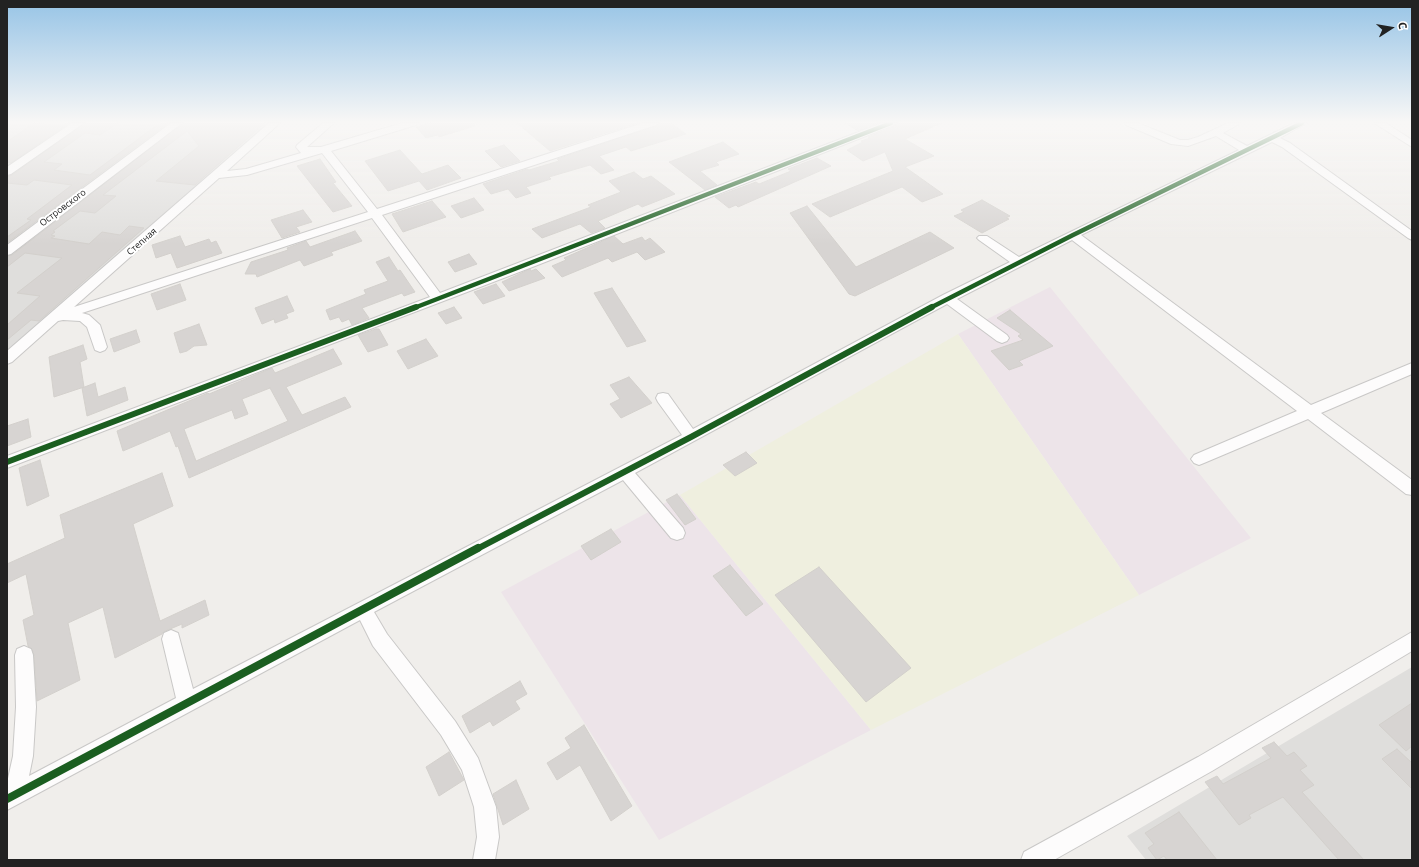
<!DOCTYPE html>
<meta charset="utf-8">
<style>
body{margin:0}
#map{position:relative;width:1419px;height:867px;overflow:hidden;background:#f0eeeb;font-family:"Open Sans",sans-serif}
canvas{display:block}
.frame{position:absolute;inset:0;border:8px solid #222;pointer-events:none}
.north{position:absolute;left:1371px;top:8px;width:40px;height:40px;-webkit-text-stroke:3px #fff;paint-order:stroke;rotate:78deg;font-size:11px;font-weight:700;line-height:16px;text-align:center;color:#222}
.north::after{content:'';display:block;margin:auto;width:14px;height:18px;background:#222;clip-path:polygon(50% 0,100% 100%,50% 72%,0 100%)}
</style>
<div id="map">
<canvas width="1419" height="867"></canvas>
<div class="frame"></div>
<div class="north">С</div>
</div>
<script>
const context = document.querySelector('canvas').getContext('2d');
context.lineJoin = 'round';
function fillPath(path, color) {
  context.fillStyle = color;
  context.fill(path, 'evenodd');
}
function toPath(rows) {
  const path = new Path2D();
  for (const r of rows) {
    path.moveTo(r[0], r[1]);
    for (let i = 2; i < r.length; i += 2) path.lineTo(r[i], r[i + 1]);
  }
  return path;
}
function stroke(path, color, width, dash) {
  context.strokeStyle = color;
  context.lineWidth = width;
  context.lineCap = dash ? 'butt' : 'round';
  context.setLineDash(dash || []);
  context.stroke(path);
}
function drawText(font, color, halo, rows, align = 'center') {
  context.font = font + ' "Open Sans",sans-serif';
  context.lineWidth = 4;
  context.setLineDash([]);
  context.textBaseline = 'middle';
  context.strokeStyle = halo;
  context.fillStyle = color;
  for (const [text, x, y, turn = 0] of rows) {
    context.save();
    context.translate(x, y);
    context.rotate((+turn || 0) * Math.PI / 180);
    context.textAlign = isNaN(turn) ? turn : align;
    if (halo) context.strokeText(text, 0, 0);
    context.fillText(text, 0, 0);
    context.restore();
  }
}
fillPath(toPath([
 [7,123,281,123,7,364],
 [1412,667,1412,860,1146,860,1127,836]
]), '#dfdedc');
fillPath(toPath([
 [1050,287,1251,538,1139,595,958,334],
 [680,495,871,730,659,840,501,592]
]), '#ede4e9');
fillPath(toPath([
 [958,334,1139,595,871,730,680,495]
]), '#efefdf');
const building = toPath([
 [34,123,65,126,65,123,69,123,11,163,7,162,7,142,34,123],
 [85,123,118,123,100,135,85,133,44,162,62,164,54,170,90,175,153,128,162,123,168,123,7,243,7,237,31,220,27,219,72,185,34,180,27,185,7,183,7,177,12,175,85,123],
 [183,123,265,123,195,185,156,181,199,146,187,131,103,195,116,196,95,213,80,211,53,231,55,232,51,235,55,236,51,238,89,244,102,232,120,235,129,226,144,228,39,321,31,320,7,340,7,325,40,296,17,293,62,258,25,253,7,267,7,256,12,255,183,123],
 [430,123,475,123,475,126,439,137,438,135,426,138,416,127,430,123],
 [517,123,638,123,550,151,517,123],
 [659,123,671,123,686,134,631,151,626,147,599,156,614,170,601,174,590,165,549,177,551,179,526,187,531,193,516,198,508,189,491,194,483,184,527,169,529,170,559,161,557,159,656,126,659,123],
 [845,123,878,123,858,131,845,123],
 [897,123,942,123,905,139,934,156,905,167,943,194,922,202,902,187,830,217,812,204,893,171,885,152,863,161,847,150,863,142,861,141,870,138,868,137,895,126,897,123],
 [723,142,739,154,716,162,719,165,700,171,717,185,705,190,669,162,723,142],
 [504,145,520,161,501,167,485,151,504,145],
 [400,150,422,174,448,165,461,178,427,190,419,181,388,191,365,161,400,150],
 [817,158,831,166,738,207,736,205,729,208,715,197,756,182,759,184,791,171,788,169,817,158],
 [320,159,336,182,333,183,352,206,333,212,297,166,320,159],
 [634,172,643,179,651,176,675,194,642,207,638,204,598,221,605,228,591,233,580,224,542,238,532,229,591,207,588,205,621,192,609,181,634,172],
 [474,198,484,210,461,218,451,206,474,198],
 [982,200,1010,216,1006,218,1009,219,982,233,954,216,964,212,961,210,982,200],
 [432,201,446,217,403,232,392,214,432,201],
 [807,206,856,267,930,232,954,248,855,296,849,294,790,213,807,206],
 [303,210,312,222,296,227,300,232,282,238,271,220,303,210],
 [355,231,362,241,331,252,333,255,304,266,300,260,257,277,256,274,245,274,251,262,288,250,287,248,306,241,310,247,355,231],
 [180,236,185,247,209,239,211,243,216,241,222,253,177,268,171,253,156,258,152,245,180,236],
 [614,236,623,244,642,237,645,241,650,238,665,252,645,260,637,252,612,262,608,258,562,277,552,266,566,260,564,258,614,236],
 [469,254,477,264,455,272,448,262,469,254],
 [389,257,398,271,400,270,415,292,404,296,402,293,362,308,369,318,352,325,349,319,342,322,339,317,330,320,326,310,366,294,364,290,388,281,376,262,389,257],
 [530,269,531,271,536,269,545,278,509,291,502,282,530,269],
 [180,284,186,300,157,310,151,294,180,284],
 [496,284,505,296,483,304,474,292,496,284],
 [612,288,646,341,627,347,594,293,612,288],
 [287,296,294,311,286,314,288,318,275,323,274,319,262,324,255,308,287,296],
 [454,307,462,318,446,324,438,313,454,307],
 [1010,310,1053,346,1019,361,1023,365,1009,370,991,351,1023,340,1018,336,1021,334,997,318,1010,310],
 [199,324,207,345,194,346,187,351,180,353,174,333,199,324],
 [376,329,379,329,388,345,368,352,358,335,376,329],
 [136,330,140,342,114,352,110,339,136,330],
 [426,339,438,356,408,369,397,351,426,339],
 [83,345,87,359,80,362,84,387,54,397,49,357,83,345],
 [333,349,342,364,286,387,302,415,345,397,351,407,189,478,178,446,176,447,170,431,123,451,117,431,208,393,209,394,272,368,275,373,333,349],
 [270,388,288,421,196,461,184,429,232,410,235,419,248,414,242,399,270,388],
 [629,377,652,403,621,418,610,404,620,399,610,385,629,377],
 [95,383,98,397,125,387,128,400,87,416,82,388,95,383],
 [28,419,31,437,7,446,7,426,28,419],
 [746,452,757,463,735,476,723,465,746,452],
 [40,460,49,496,27,506,19,468,40,460],
 [162,473,173,506,133,524,160,621,205,600,209,615,182,628,182,624,163,632,162,634,115,658,103,607,68,623,80,680,37,701,34,655,32,649,28,646,23,620,34,615,26,574,7,583,7,564,65,538,60,515,162,473],
 [677,494,696,519,685,525,666,500,677,494],
 [611,529,621,542,591,560,581,546,611,529],
 [730,565,763,604,746,616,713,576,730,565],
 [819,567,911,668,866,702,775,595,819,567],
 [520,681,527,694,515,701,520,709,493,726,490,721,470,733,462,716,520,681],
 [1412,703,1412,746,1406,751,1379,725,1412,703],
 [584,725,632,806,611,821,580,765,557,780,547,763,571,748,565,738,584,725],
 [1274,742,1287,756,1294,752,1307,766,1300,770,1314,785,1302,792,1364,860,1339,860,1283,797,1249,815,1251,818,1239,825,1205,782,1217,776,1223,784,1271,758,1262,748,1274,742],
 [1397,749,1412,763,1412,789,1382,759,1397,749],
 [449,752,464,780,439,796,426,767,449,752],
 [516,780,529,809,503,825,493,794,516,780],
 [1179,812,1217,860,1167,860,1164,856,1157,860,1148,848,1154,844,1145,833,1179,812]
]);
fillPath(building, '#d7d4d2');
stroke(building, '#d3d0cc', 1);
const minor = toPath([
 [72,123,84,123,11,174,7,175,7,167,72,123],
 [171,123,182,123,11,254,7,255,7,245,171,123],
 [269,123,280,123,227,171,246,169,301,153,296,147,297,145,323,123,334,123,307,147,321,147,402,123,418,123,416,125,331,151,377,209,643,123,658,123,656,125,382,215,440,293,882,123,896,123,894,125,535,266,7,468,7,456,430,297,372,218,82,313,89,315,100,325,107,347,105,350,100,352,95,350,87,327,80,321,63,320,58,321,12,362,7,364,7,351,269,123],
 [322,153,368,212,74,307,219,178,247,175,322,153],
 [1124,123,1138,123,1180,140,1188,140,1198,137,1228,123,1241,123,1223,133,1247,146,1294,123,1307,123,1280,138,1290,143,1412,231,1412,240,1408,238,1282,147,1272,142,1081,235,1311,405,1412,363,1412,374,1321,413,1412,480,1412,495,1406,494,1308,419,1204,463,1199,465,1194,463,1191,459,1194,455,1297,411,1072,240,957,299,1007,335,1009,338,1007,341,1002,343,997,341,947,304,635,473,683,528,685,533,683,538,677,540,671,538,623,480,374,612,387,634,455,721,478,758,496,807,499,837,495,860,473,860,477,837,474,807,462,770,441,735,373,646,360,620,7,810,7,783,13,756,16,707,15,655,17,649,24,646,31,649,33,655,36,707,33,756,29,776,176,698,162,639,164,633,171,630,178,633,193,689,682,435,658,402,656,398,658,394,663,393,668,394,693,429,943,295,1010,262,979,240,977,238,979,236,987,236,1019,257,1239,150,1216,136,1188,146,1171,144,1126,125,1124,123],
 [1374,123,1386,123,1412,140,1412,147,1374,123],
 [1412,632,1412,651,1212,771,1054,860,1021,860,1024,852,1198,757,1412,632]
]);
stroke(minor, '#c9c8c7', 2);
fillPath(minor, '#fdfcfc');
stroke(toPath([
 [414,308,891,123],
 [930,308,1073,235,1302,123]
]), '#1b5e20', 4.5);
stroke(toPath([
 [7,462,416,307],
 [477,549,691,437,932,307]
]), '#1b5e20', 6);
stroke(toPath([
 [7,799,478,548]
]), '#1b5e20', 8);
const sky = context.createLinearGradient(0, 0, 0, 244);
sky.addColorStop(0, '#97c4e6');
sky.addColorStop(0.5, '#f8f7f6');
sky.addColorStop(1, '#f8f7f600');
context.fillStyle = sky;
context.fillRect(0, 0, 1419, 244);
drawText('9px', '#222', '#fff', [
 ["Островского",63,208,-37],
 ["Степная",142,242,-41]
]);
</script>
